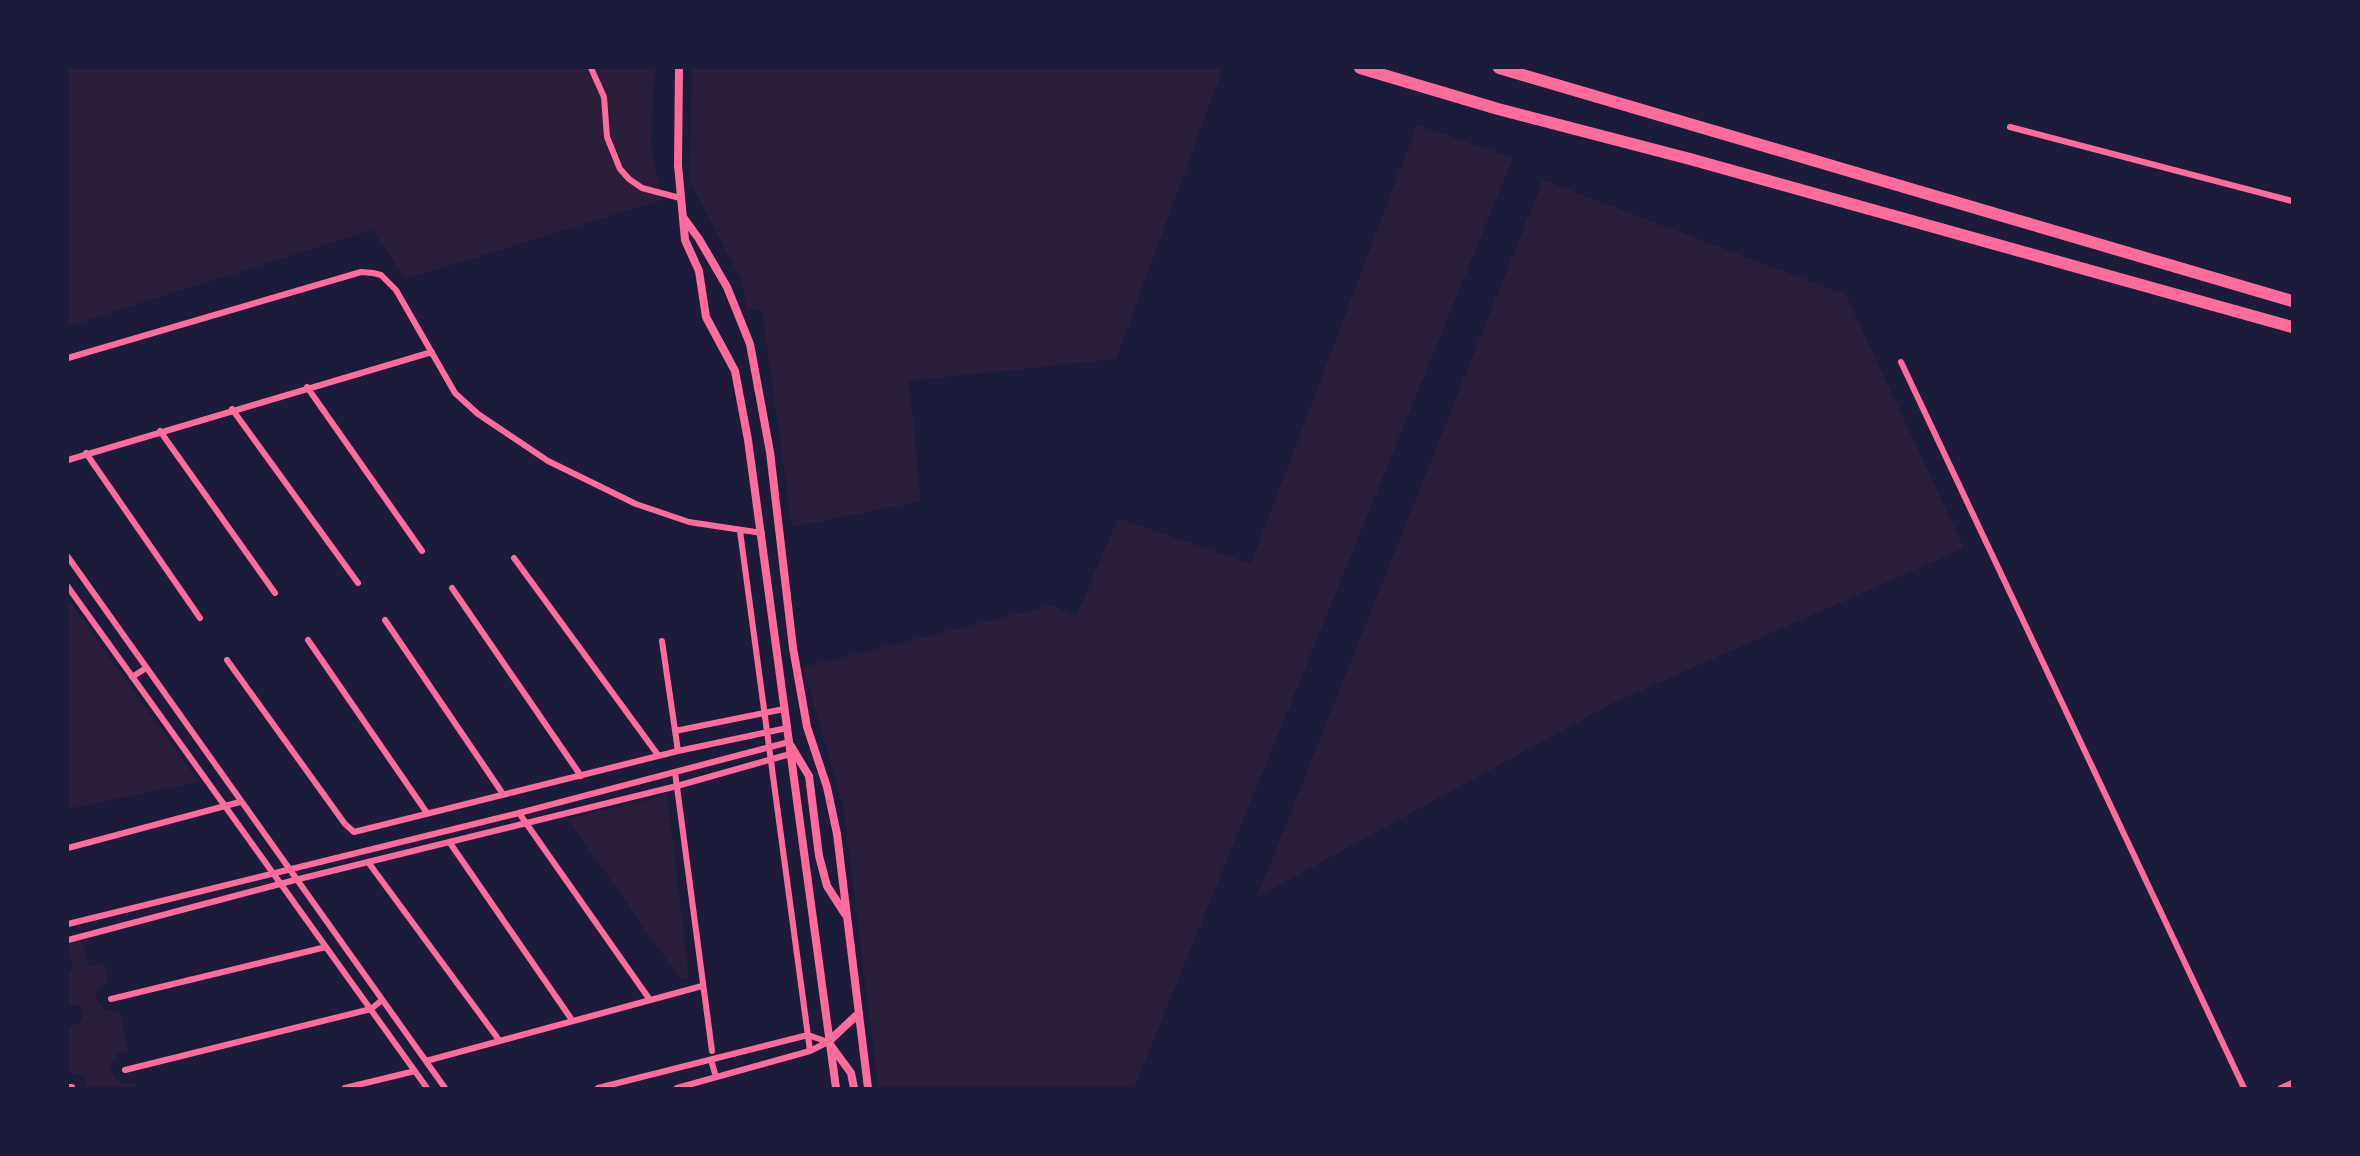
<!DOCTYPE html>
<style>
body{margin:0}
#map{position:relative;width:2360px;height:1156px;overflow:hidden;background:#1b1b3a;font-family:"Exo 2",sans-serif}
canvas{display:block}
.frame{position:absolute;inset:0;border:69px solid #1b1b3a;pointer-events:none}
</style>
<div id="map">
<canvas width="2360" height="1156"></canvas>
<div class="frame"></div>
</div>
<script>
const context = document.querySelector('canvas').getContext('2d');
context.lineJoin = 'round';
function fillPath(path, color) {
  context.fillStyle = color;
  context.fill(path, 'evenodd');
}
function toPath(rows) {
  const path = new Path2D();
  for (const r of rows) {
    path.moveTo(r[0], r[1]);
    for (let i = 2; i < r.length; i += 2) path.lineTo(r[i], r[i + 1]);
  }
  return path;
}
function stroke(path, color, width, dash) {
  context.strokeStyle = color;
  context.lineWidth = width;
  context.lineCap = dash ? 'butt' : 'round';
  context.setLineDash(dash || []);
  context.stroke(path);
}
fillPath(toPath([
 [68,68,655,68,651,143,662,200,406,279,372,230,68,326],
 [692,68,1223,68,1116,359,909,381,921,501,792,527,762,310,747,309,743,283,689,180],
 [1417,125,1513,158,1134,1088,878,1088,843,805,803,667,1052,605,1076,617,1118,518,1251,564],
 [1543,180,1846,295,1964,548,1613,703,1257,897],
 [68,599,199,782,68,809],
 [667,795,689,976,680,979,568,819],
 [82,941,89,966,105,963,107,983,98,987,96,994,98,1003,107,1011,119,1011,129,1052,119,1053,112,1061,111,1070,116,1079,124,1084,135,1082,137,1088,87,1088,84,1076,68,1071,68,1027,79,1023,83,1015,79,1005,68,1006,68,974,73,967,68,944]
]), '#2a1e3b');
stroke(toPath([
 [591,68,604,97,607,137,620,169,629,179,642,188,680,198],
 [2010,127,2292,201],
 [68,358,361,272,373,273,381,275,396,290,455,393,478,414,548,461,636,504,689,522,762,533],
 [1901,362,2244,1088],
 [307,387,422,551],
 [232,409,358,583],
 [160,431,275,593],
 [86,453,200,618],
 [68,460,432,352],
 [740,531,810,1051],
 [68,557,445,1088],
 [514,558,658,755],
 [68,587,427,1088],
 [452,588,581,776],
 [385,620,503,794],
 [308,640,427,813],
 [662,641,678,751],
 [227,660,345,824,354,832,678,751,787,728],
 [132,677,146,668],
 [675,731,784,709],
 [675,772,712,1051],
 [519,813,650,1000],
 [450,843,572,1020],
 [68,848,240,802],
 [368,862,499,1040],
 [68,924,519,813,789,742],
 [68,940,295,880,677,786,790,754],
 [111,999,326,947],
 [711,1060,716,1077],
 [426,1061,702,986],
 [125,1070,371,1009,382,1000],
 [68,1087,72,1087],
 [345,1088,415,1071],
 [598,1088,808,1035,828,1042],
 [677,1088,810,1051,828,1042],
 [2281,1088,2292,1083]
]), '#ff6b9d', 6);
stroke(toPath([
 [679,68,678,165,685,240,699,271,706,317,735,371,748,440,836,1088],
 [683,217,699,239,727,287,750,344,770,452,793,648,807,727,827,787,837,834,868,1088],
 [791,746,809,776,819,856,827,886,845,914],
 [828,1042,859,1013],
 [829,1043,851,1073,854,1088]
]), '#ff6b9d', 8);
stroke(toPath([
 [1360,68,1498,109,1690,159,2292,327],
 [1499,68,2292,301]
]), '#ff6b9d', 12);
</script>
